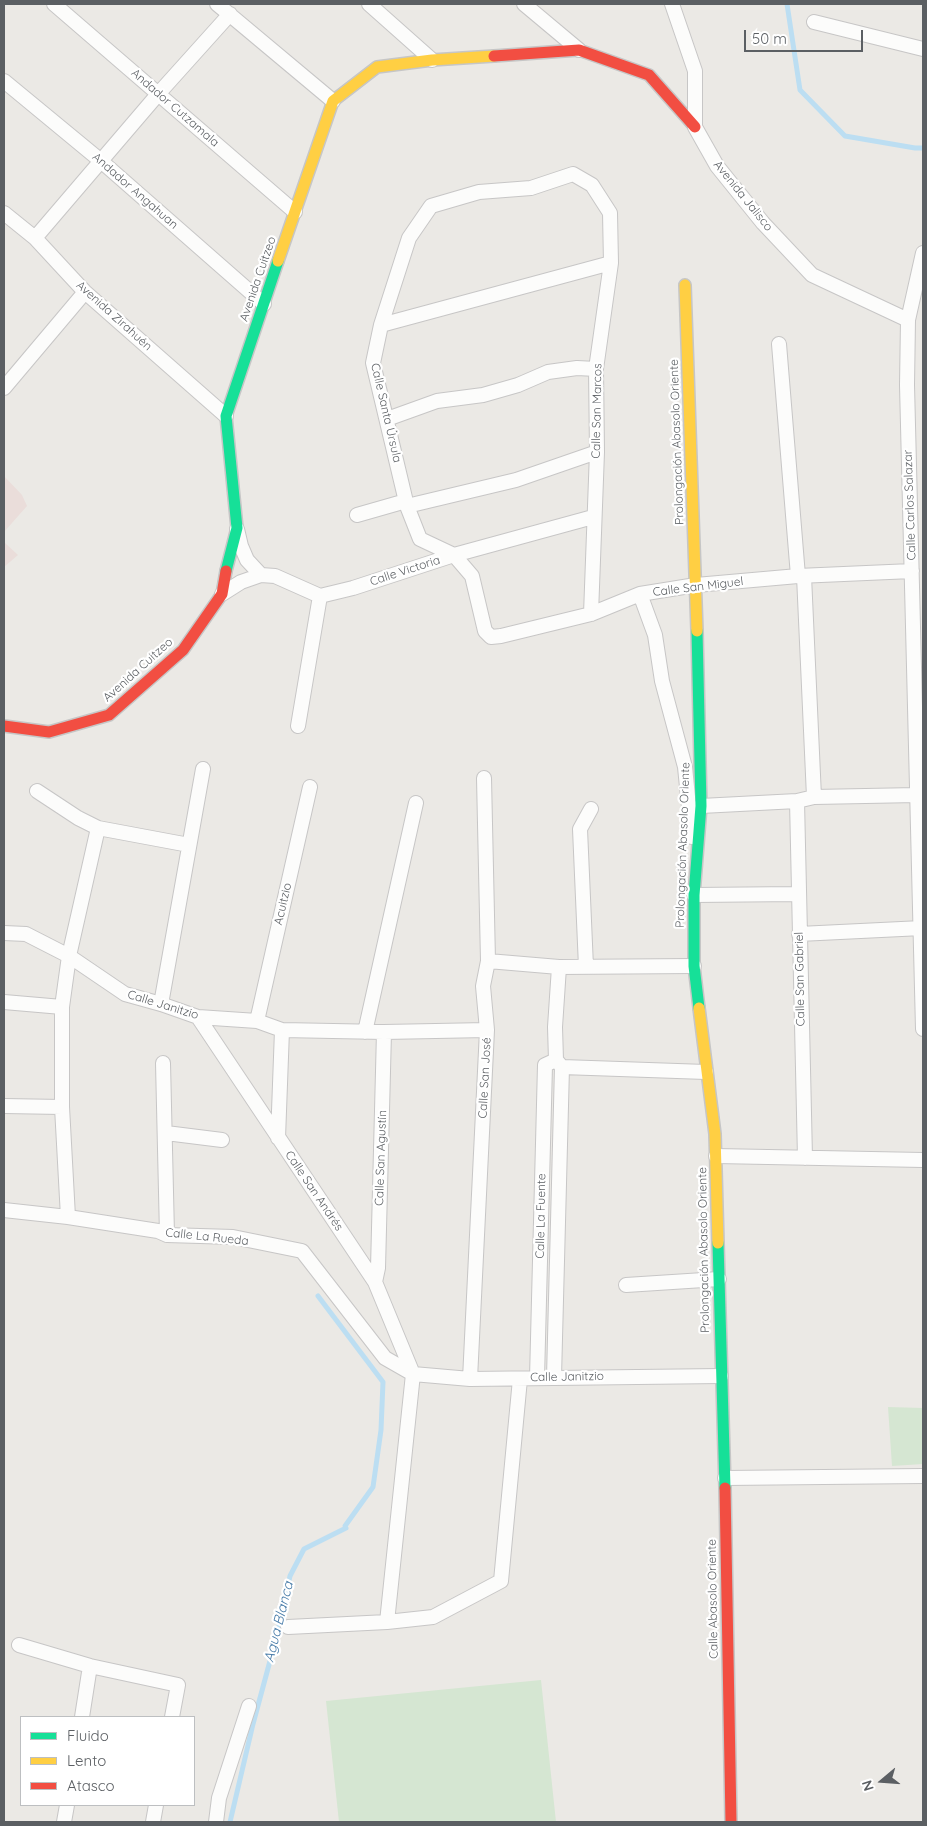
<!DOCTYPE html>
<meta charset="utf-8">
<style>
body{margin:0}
#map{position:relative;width:927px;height:1826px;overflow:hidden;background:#ebe9e5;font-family:Quicksand,sans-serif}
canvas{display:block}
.frame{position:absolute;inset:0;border:5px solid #5b5f63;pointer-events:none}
.legend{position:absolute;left:20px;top:1716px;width:175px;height:90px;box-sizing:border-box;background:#fff;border:1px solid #bdbfc1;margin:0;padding:6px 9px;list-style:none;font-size:15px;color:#5b5f63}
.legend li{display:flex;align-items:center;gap:10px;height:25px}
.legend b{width:25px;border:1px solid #bdbfc1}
.north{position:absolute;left:857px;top:1756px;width:50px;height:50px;-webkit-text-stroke:4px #fff;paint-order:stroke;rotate:252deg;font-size:14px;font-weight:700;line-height:20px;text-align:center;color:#5b5f63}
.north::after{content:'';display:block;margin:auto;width:18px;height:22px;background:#5b5f63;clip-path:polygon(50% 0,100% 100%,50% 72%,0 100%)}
.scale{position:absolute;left:744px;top:30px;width:119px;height:22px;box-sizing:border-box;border:2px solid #5b5f63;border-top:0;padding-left:6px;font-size:15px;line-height:18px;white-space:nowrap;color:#5b5f63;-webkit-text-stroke:4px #fff;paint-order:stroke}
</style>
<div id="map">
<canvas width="927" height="1826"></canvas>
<div class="frame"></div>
<ul class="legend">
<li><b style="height:6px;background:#16e098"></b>Fluido</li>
<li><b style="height:6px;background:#ffcf43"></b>Lento</li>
<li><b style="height:6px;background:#f24e42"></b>Atasco</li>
</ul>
<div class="north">N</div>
<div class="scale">50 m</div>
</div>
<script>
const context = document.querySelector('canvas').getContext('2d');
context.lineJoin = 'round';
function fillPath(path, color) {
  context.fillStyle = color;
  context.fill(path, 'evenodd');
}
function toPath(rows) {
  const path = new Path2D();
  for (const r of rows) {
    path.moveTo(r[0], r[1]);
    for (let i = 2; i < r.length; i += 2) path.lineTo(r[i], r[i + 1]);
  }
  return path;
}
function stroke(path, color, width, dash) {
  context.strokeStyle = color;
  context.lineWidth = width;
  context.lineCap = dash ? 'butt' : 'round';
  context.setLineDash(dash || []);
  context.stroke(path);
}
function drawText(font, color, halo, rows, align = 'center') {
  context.font = font + ' Quicksand,sans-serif';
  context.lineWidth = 4.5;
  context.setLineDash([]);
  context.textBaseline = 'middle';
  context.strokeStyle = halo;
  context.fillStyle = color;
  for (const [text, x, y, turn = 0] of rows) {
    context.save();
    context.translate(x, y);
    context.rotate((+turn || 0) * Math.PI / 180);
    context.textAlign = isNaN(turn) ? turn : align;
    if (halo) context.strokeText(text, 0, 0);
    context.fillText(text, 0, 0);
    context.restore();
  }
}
fillPath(toPath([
 [4,476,22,495,27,506,4,532],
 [4,542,18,555,4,567]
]), '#eaddda');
fillPath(toPath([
 [888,1407,923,1408,923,1464,892,1466],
 [541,1680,556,1822,339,1822,326,1701]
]), '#d5e6d2');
stroke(toPath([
 [787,4,800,90,845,136,915,148,923,148],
 [230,1822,253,1724,277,1635,290,1576,304,1549,346,1528,345,1526,373,1487,381,1430,383,1382,318,1296]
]), '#bcdef2', 5);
const street = toPath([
 [54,4,295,212],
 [217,4,333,101],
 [369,4,432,60],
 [524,4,579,50],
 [672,4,695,71,695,127,717,166,763,223,812,275,908,320],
 [814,22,923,49],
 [4,81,101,161,264,304],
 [4,213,35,238,85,292,226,416],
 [35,238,159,93,230,14],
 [923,253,908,320,907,385,923,1029],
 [381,325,611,263],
 [779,344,798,576],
 [4,388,85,292],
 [387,419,437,401,483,395,518,385,548,372,577,368,596,369],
 [407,506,516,480,597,452],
 [357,515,406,501],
 [237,529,241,546,247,560,261,575],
 [804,576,814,797],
 [222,594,241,582,261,575,275,576,320,596,353,588,454,555,593,517],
 [640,594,655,635,662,681,685,767,692,837],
 [591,614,597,452,596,369,611,263,610,213,592,185,573,174,531,188,479,192,431,206,409,238,381,325,373,363,407,506,420,539,454,555,472,576,485,631,491,637,501,636,591,614,640,594,696,585,798,576,912,571],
 [298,726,320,596],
 [37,791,78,818,98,828,189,845],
 [797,801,805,1158],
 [701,806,797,801,814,797,917,795],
 [694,895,798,894],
 [4,933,26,934,69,956,125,994,161,1004,198,1017,257,1021,282,1030,384,1032,487,1030],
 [799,934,922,928],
 [488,961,559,967,694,966],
 [586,967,580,829,591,809],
 [4,1002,62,1007],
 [161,1004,203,769],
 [198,1017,375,1282,413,1374,387,1622],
 [257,1021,310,787],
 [365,1032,416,803],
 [556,1060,555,1027,559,967],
 [163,1063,167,1235],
 [4,1106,62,1107],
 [166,1133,222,1140],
 [278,1138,282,1030],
 [716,1156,923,1160],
 [4,1210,68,1217,158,1231,167,1235,233,1237,302,1251,385,1358,413,1374,470,1379,721,1376],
 [68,1217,62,1107,62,1007,69,956,98,828],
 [375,1282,378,1268,384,1032],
 [626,1285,719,1279],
 [554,1377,562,1067],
 [537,1378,545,1065,556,1060,562,1067,706,1072],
 [470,1379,487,1030,483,986,488,961,484,778],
 [725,1478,923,1476],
 [288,1627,387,1622,433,1617,501,1581,520,1379],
 [19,1645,90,1666,178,1685,172,1717],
 [82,1717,90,1666],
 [64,1822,67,1805],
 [153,1822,156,1805],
 [216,1822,219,1798,249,1706]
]);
const fast = toPath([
 [226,571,237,528,226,416,278,261],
 [697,631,701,806,694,895,694,966,699,1008],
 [718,1243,725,1488]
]);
const slow = toPath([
 [278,261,333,101,377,67,432,60,494,56],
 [685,285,697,631],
 [699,1008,715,1134,718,1243]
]);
const jam = toPath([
 [494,56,579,50,649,75,695,127],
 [4,726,49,732,109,715,183,650,222,594,226,571],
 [725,1488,731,1822]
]);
stroke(street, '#c7c6c6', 16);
stroke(fast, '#c6c6c6', 14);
stroke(slow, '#c6c6c6', 14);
stroke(jam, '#c6c6c6', 14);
stroke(street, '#fcfcfb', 14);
stroke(fast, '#16e098', 11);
stroke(slow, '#ffcf43', 11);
stroke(jam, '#f24e42', 11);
drawText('12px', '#5b5f63', '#fff', [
 ["Andador Cutzamala",175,108,41],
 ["Andador Angahuan",135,191,41],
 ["Avenida Jalisco",743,196,51],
 ["Avenida Cuitzeo",258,279,-71],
 ["Avenida Zirahuén",114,316,42],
 ["Calle San Marcos",597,411,-89],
 ["Calle Santa Úrsula",386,413,77],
 ["Prolongación Abasolo Oriente",677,442,-92],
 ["Calle Carlos Salazar",910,505,-92],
 ["Calle Victoria",405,571,-18],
 ["Calle San Miguel",698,587,-7],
 ["Avenida Cuitzeo",138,670,-42],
 ["Prolongación Abasolo Oriente",683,845,-88],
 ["Acuitzio",283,904,-77],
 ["Calle San Gabriel",800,979,-91],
 ["Calle Janitzio",163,1005,17],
 ["Calle San José",485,1078,-87],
 ["Calle San Agustín",381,1158,-88],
 ["Calle San Andrés",314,1191,56],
 ["Calle La Fuente",541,1216,-89],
 ["Calle La Rueda",207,1237,6],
 ["Prolongación Abasolo Oriente",704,1250,-91],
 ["Calle Janitzio",567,1377,-1],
 ["Calle Abasolo Oriente",713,1599,-91]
]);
drawText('italic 14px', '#477ba8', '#fff', [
 ["Agua Blanca",279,1622,-76]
]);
</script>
